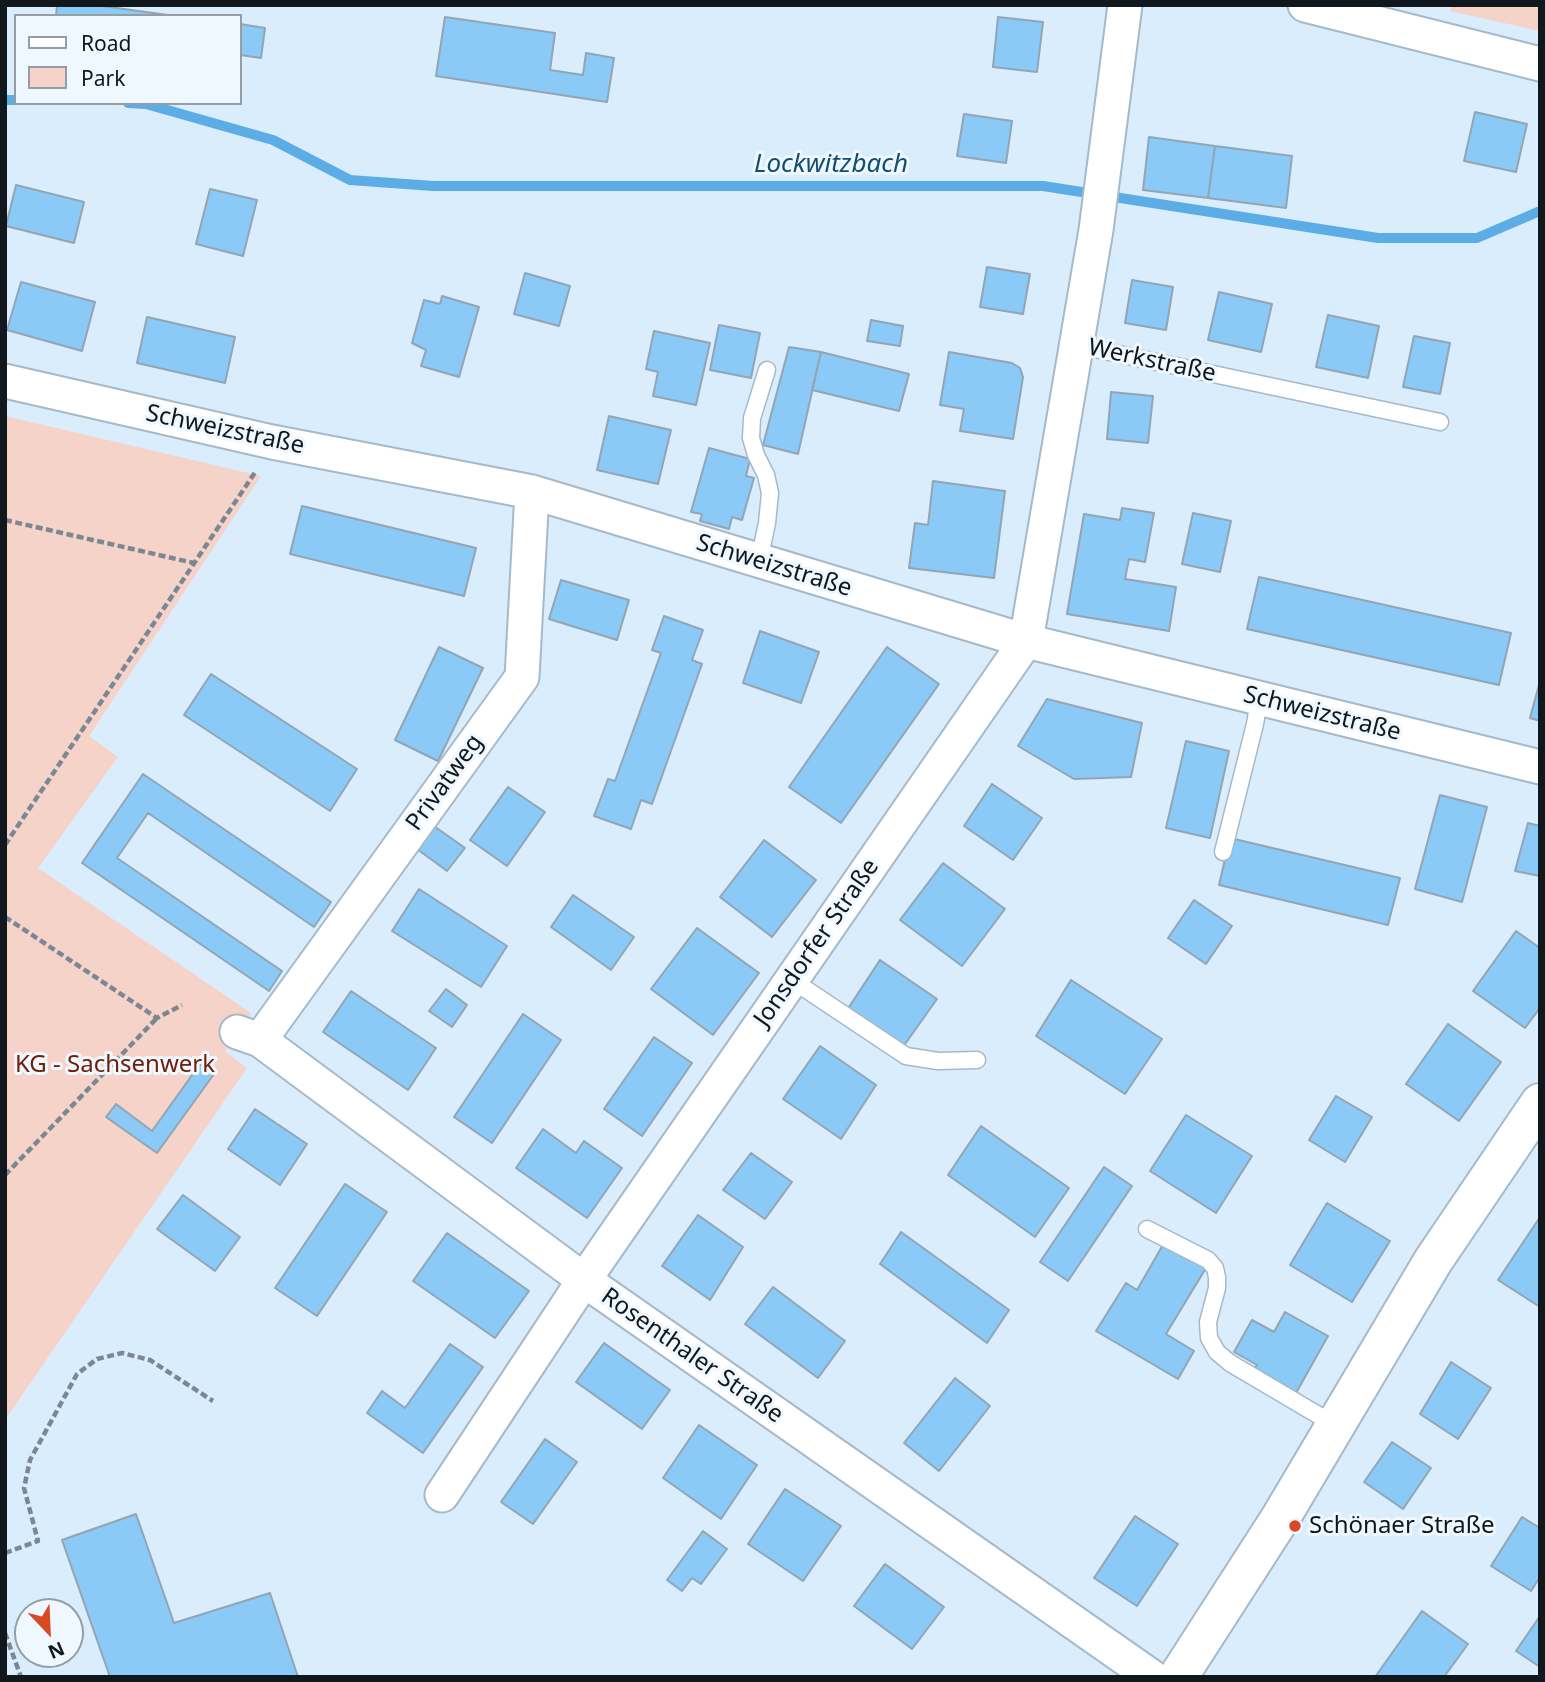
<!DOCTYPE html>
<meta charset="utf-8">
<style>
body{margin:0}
#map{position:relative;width:1545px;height:1682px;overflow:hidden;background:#d9edfd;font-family:"Noto Sans",sans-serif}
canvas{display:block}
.frame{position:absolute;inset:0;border:7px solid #10171d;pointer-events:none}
.legend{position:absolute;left:14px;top:14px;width:228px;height:91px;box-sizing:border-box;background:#f0f8ff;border:2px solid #969ea5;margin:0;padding:9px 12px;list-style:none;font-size:21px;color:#10171d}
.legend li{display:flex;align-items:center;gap:14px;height:35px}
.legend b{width:35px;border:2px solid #969ea5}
.north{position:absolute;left:14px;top:1598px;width:70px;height:70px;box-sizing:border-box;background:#f0f8ff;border:2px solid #969ea5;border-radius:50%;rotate:157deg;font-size:19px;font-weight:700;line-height:28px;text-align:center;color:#10171d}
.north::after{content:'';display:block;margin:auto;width:24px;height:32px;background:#d54b25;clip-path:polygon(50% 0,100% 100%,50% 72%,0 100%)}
</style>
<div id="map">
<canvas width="1545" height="1682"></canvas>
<div class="frame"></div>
<ul class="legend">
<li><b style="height:9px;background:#fff"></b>Road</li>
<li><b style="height:19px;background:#f5d3c9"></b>Park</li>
</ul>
<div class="north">N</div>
</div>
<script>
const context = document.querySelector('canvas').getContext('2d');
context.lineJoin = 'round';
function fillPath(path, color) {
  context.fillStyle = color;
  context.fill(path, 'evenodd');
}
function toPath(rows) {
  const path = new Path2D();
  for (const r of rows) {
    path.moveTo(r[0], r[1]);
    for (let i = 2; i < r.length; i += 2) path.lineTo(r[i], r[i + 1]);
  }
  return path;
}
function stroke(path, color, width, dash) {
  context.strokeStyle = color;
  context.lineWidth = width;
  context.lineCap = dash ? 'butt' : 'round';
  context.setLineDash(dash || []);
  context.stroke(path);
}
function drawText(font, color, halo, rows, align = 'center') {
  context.font = font + ' "Noto Sans",sans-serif';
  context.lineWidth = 6;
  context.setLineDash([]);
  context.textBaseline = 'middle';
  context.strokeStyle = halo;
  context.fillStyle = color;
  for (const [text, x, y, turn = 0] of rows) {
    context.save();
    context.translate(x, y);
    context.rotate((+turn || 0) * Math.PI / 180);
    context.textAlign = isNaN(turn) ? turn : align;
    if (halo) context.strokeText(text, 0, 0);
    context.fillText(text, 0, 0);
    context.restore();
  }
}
fillPath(toPath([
 [1452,5,1540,5,1540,31,1450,11],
 [5,416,261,476,89,736,118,757,38,868,251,1013,225,1051,247,1068,5,1420]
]), '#f5d3c9');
stroke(toPath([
 [5,100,16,100],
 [128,103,146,104,273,140,350,180,433,186,1043,186,1378,238,1477,238,1540,211]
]), '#5cace5', 10);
const building = toPath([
 [57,5,95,5,175,16,56,16,57,5],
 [445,17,555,33,550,70,583,75,586,53,614,58,607,102,436,76,445,17],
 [998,17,1043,22,1037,72,993,67,998,17],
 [240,24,265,28,261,58,240,55,240,24],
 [1475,112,1527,124,1516,172,1464,161,1475,112],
 [964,114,1012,121,1006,163,957,156,964,114],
 [1149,137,1215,146,1208,198,1143,190,1149,137],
 [1215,146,1292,156,1286,208,1208,198,1215,146],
 [16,185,84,202,74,243,6,226,16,185],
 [210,189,257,200,243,256,196,244,210,189],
 [987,267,1030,274,1023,314,980,307,987,267],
 [525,273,570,286,559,326,514,314,525,273],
 [1132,280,1173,287,1166,330,1125,323,1132,280],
 [21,282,95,302,82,351,7,330,21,282],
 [1219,292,1272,304,1261,352,1208,340,1219,292],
 [442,296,479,307,459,377,421,366,426,350,412,343,424,300,440,304,442,296],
 [1328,315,1379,326,1368,378,1316,367,1328,315],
 [147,317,235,337,225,383,137,363,147,317],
 [871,320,903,326,900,346,867,341,871,320],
 [719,325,760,333,751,378,710,370,719,325],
 [654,331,710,343,696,405,653,396,658,372,646,369,654,331],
 [1414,336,1450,343,1440,394,1403,387,1414,336],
 [789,347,821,352,798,454,763,445,789,347],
 [821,352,909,374,899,411,812,390,821,352],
 [949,352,1012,363,1020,368,1023,377,1013,439,960,431,964,409,940,405,949,352],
 [1111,392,1153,396,1148,443,1107,439,1111,392],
 [609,416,671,430,658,484,597,470,609,416],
 [709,448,750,459,746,476,754,478,742,520,732,517,729,529,700,521,702,514,691,512,709,448],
 [933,481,1005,491,994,578,909,568,915,523,928,525,933,481],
 [302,506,476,548,464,596,290,554,302,506],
 [1122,508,1154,513,1145,562,1129,559,1125,579,1176,587,1169,631,1067,614,1084,514,1120,520,1122,508],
 [1193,513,1231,521,1220,572,1182,564,1193,513],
 [1259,577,1511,633,1499,685,1247,629,1259,577],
 [561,580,629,600,617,640,549,619,561,580],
 [664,616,703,630,692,660,702,664,652,804,641,800,631,829,594,816,608,779,615,781,661,653,652,650,664,616],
 [760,631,819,652,801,703,743,683,760,631],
 [439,647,483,668,438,761,395,740,439,647],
 [887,647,939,684,841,823,789,787,887,647],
 [211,674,357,769,330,811,184,715,211,674],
 [1540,681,1540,721,1530,718,1540,681],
 [1047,699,1142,723,1131,777,1074,779,1018,746,1047,699],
 [1186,741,1229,751,1210,838,1166,828,1186,741],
 [143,774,331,902,314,927,148,813,117,858,282,971,269,991,82,863,143,774],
 [992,784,1042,818,1013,860,964,826,992,784],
 [508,787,545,812,507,866,470,840,508,787],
 [1440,795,1487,807,1462,902,1415,889,1440,795],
 [1528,823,1540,826,1540,876,1515,871,1528,823],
 [434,826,465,848,447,871,417,849,434,826],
 [1230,838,1400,878,1388,925,1219,885,1230,838],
 [764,840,816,880,772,937,720,897,764,840],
 [943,863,1005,909,962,966,900,920,943,863],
 [419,889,507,946,481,987,392,931,419,889],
 [573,895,634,937,611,970,551,927,573,895],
 [1194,900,1232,926,1206,964,1168,938,1194,900],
 [697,928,759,973,713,1035,651,989,697,928],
 [1516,931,1540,948,1540,1008,1525,1028,1473,991,1516,931],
 [880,960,937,999,903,1047,847,1010,880,960],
 [1071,980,1162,1039,1125,1094,1036,1036,1071,980],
 [446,989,467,1005,452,1027,429,1011,446,989],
 [351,991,436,1048,408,1090,323,1032,351,991],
 [523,1014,561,1040,492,1143,454,1117,523,1014],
 [1448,1024,1501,1062,1459,1121,1406,1084,1448,1024],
 [654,1037,692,1063,642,1136,604,1109,654,1037],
 [820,1046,876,1085,841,1139,783,1099,820,1046],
 [200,1064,214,1074,157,1153,106,1117,116,1104,152,1131,200,1064],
 [1336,1096,1372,1117,1345,1162,1309,1140,1336,1096],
 [255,1109,307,1144,280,1185,228,1149,255,1109],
 [1186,1115,1252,1156,1216,1213,1150,1171,1186,1115],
 [981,1126,1069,1188,1035,1237,948,1175,981,1126],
 [543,1129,576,1153,584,1141,622,1168,587,1218,516,1168,543,1129],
 [751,1153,792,1182,765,1219,723,1190,751,1153],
 [1104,1167,1132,1186,1068,1281,1040,1262,1104,1167],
 [345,1184,387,1212,317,1316,275,1288,345,1184],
 [183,1195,240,1237,215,1271,157,1229,183,1195],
 [1327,1203,1390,1241,1352,1302,1290,1265,1327,1203],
 [698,1215,743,1247,710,1300,662,1266,698,1215],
 [1540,1217,1540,1307,1498,1280,1540,1217],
 [901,1232,1009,1310,987,1343,880,1264,901,1232],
 [447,1233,529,1291,495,1338,413,1281,447,1233],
 [1164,1243,1206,1268,1166,1334,1194,1351,1178,1379,1096,1331,1126,1283,1137,1290,1164,1243],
 [773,1287,845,1341,818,1378,745,1324,773,1287],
 [1285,1312,1328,1336,1296,1393,1254,1369,1257,1365,1234,1352,1252,1320,1274,1332,1285,1312],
 [604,1343,670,1390,642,1429,576,1382,604,1343],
 [450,1344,483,1367,423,1453,367,1413,382,1391,405,1408,450,1344],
 [1451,1362,1491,1388,1458,1439,1420,1414,1451,1362],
 [955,1378,990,1406,939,1471,904,1443,955,1378],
 [699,1425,757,1465,721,1519,663,1478,699,1425],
 [545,1439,577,1462,533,1524,501,1502,545,1439],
 [1392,1442,1431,1468,1403,1509,1364,1482,1392,1442],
 [785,1489,841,1526,803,1581,748,1544,785,1489],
 [136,1514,174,1623,270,1593,298,1677,110,1677,62,1540,136,1514],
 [1135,1516,1178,1544,1137,1606,1094,1578,1135,1516],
 [1522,1517,1540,1528,1540,1577,1531,1591,1491,1566,1522,1517],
 [703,1531,727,1549,701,1584,692,1578,682,1591,667,1580,703,1531],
 [885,1564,944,1607,912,1649,854,1606,885,1564],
 [1422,1611,1468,1644,1444,1677,1375,1677,1422,1611],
 [1540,1616,1540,1667,1516,1651,1540,1616]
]);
fillPath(building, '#8bc9f7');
stroke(building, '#92a5b4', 2);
const lane = toPath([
 [1076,345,1440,422],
 [759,561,767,523,770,493,766,475,756,455,751,438,752,418,767,370],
 [1223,852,1255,724,1259,699],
 [792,980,906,1056,938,1061,977,1060],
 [1147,1229,1208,1260,1215,1268,1217,1277,1217,1288,1208,1322,1209,1338,1217,1352,1230,1363,1335,1425]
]);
const street = toPath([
 [1305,5,1540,64],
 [5,381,272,442,532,492,1026,641,1540,767],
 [237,1032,260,1040,584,1280,1152,1677],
 [260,1040,522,677,532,492],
 [442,1495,584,1280,1026,641,1096,230,1125,5]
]);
const secondary = toPath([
 [1178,1677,1281,1517,1433,1261,1540,1103]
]);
stroke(lane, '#a5b9c8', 19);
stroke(street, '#a5b9c8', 37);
stroke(secondary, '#a5b9c8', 42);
stroke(toPath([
 [5,520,194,563],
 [5,845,256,471],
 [5,917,157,1018,182,1005],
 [5,1175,157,1018],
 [5,1553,38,1541,24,1488,30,1460,77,1374,97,1359,122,1353,150,1360,213,1401],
 [5,1633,21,1677]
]), '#7b8894', 4.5, [7, 3.5]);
stroke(lane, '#fff', 16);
stroke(street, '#fff', 33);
stroke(secondary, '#fff', 38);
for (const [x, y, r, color] of [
 [1295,1526,7,"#d54b25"]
]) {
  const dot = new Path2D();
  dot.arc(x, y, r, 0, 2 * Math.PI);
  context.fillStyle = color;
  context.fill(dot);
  stroke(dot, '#f0f8ff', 2.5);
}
drawText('24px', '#10171d', '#f0f8ff', [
 ["Werkstraße",1152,361,12],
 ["Schweizstraße",225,430,12],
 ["Schweizstraße",774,566,17],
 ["Schweizstraße",1322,714,14],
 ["Privatweg",445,783,-54],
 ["Jonsdorfer Straße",817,943,-55],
 ["Rosenthaler Straße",692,1356,35]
]);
drawText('24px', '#6e2009', '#f0f8ff', [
 ["KG - Sachsenwerk",115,1065]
]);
drawText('24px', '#10171d', '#f0f8ff', [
 ["Schönaer Straße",1309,1526]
], 'left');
drawText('italic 26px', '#114e74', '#f0f8ff', [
 ["Lockwitzbach",831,165]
]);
</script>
